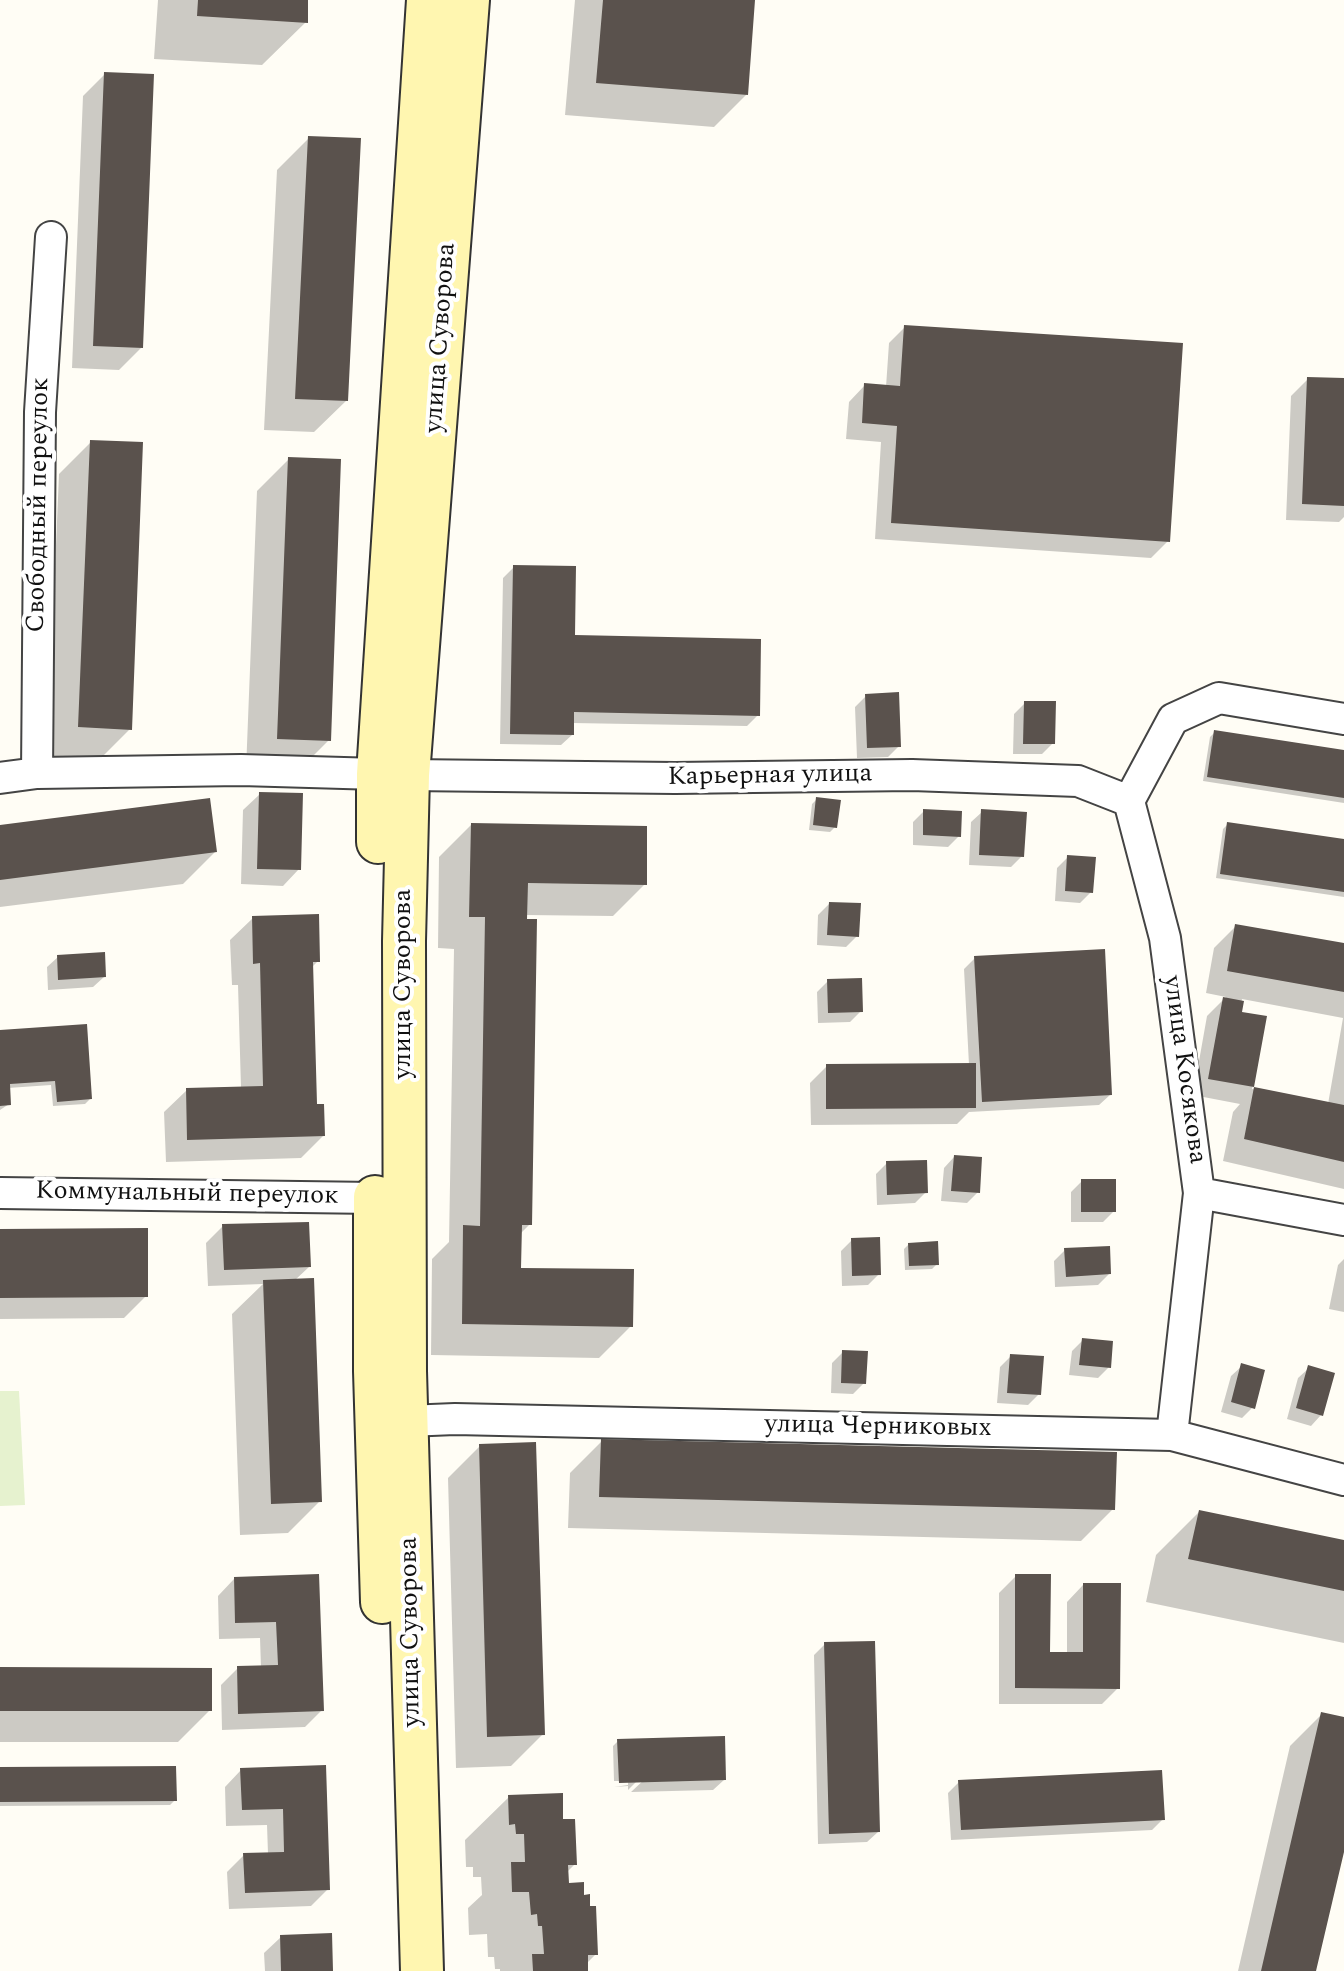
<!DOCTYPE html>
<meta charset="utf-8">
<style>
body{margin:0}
canvas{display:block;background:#fffdf5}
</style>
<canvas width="1344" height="1971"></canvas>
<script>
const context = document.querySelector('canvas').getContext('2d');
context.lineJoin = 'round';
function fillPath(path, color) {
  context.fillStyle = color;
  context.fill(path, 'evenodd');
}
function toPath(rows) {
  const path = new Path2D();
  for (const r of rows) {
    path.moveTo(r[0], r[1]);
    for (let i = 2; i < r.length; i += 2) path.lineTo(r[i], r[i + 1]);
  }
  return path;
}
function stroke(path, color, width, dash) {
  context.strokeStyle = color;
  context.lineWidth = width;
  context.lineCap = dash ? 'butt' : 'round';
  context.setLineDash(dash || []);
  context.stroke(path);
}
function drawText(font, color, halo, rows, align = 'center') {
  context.font = font + ' Spectral,serif';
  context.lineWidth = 8;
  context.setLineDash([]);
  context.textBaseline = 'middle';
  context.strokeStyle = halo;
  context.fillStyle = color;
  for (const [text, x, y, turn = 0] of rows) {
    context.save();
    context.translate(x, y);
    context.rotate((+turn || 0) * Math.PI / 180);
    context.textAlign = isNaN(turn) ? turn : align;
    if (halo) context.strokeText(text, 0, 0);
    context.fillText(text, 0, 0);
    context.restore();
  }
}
fillPath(toPath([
 [0,1391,19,1391,25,1505,0,1506]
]), '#e6f2cf');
fillPath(toPath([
 [158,0,306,0,306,22,262,65,154,59],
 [575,0,753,0,746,95,714,127,565,115],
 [105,74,141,348,119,370,72,368,83,96],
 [309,138,346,401,314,432,264,430,277,170],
 [905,327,1168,541,1151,558,875,539,881,442,846,439,849,402,865,385,886,387,889,343],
 [1308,379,1344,380,1344,517,1339,522,1286,520,1291,396],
 [91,442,130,729,98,761,47,759,59,474],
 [289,459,329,740,297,772,246,770,257,491],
 [514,567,573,637,758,715,747,726,572,723,572,735,561,745,500,744,503,578],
 [866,696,899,746,888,757,857,758,855,707],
 [1025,703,1053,743,1042,754,1013,754,1014,714],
 [1215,732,1344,752,1344,803,1203,781,1210,737],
 [260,794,299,869,283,886,241,884,243,810],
 [817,799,835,827,830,832,809,830,812,804],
 [924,811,959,836,948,847,913,845,913,822],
 [982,812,1022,856,1011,867,969,865,971,822],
 [1228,824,1344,841,1344,897,1216,878,1223,829],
 [471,825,645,884,613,916,525,915,530,1224,520,1234,519,1270,631,1326,599,1358,431,1355,432,1259,449,1242,454,949,438,948,439,857],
 [0,827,215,852,183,884,0,907],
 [1068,857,1091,892,1080,903,1055,901,1057,868],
 [829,904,857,936,846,947,817,945,818,915],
 [253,918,318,961,311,968,315,1106,323,1136,301,1158,166,1162,164,1112,187,1090,241,1088,238,985,232,985,230,940],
 [1236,926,1344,945,1344,1189,1223,1161,1233,1112,1240,1104,1193,1095,1207,1016,1226,997,1206,993,1214,948],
 [1242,999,1343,1018,1328,1104,1252,1089,1265,1018,1240,1013],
 [58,957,104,977,93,987,48,990,47,967],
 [975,958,1110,1095,1099,1105,969,1112,957,1124,811,1125,810,1083,827,1066,969,1065,964,969],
 [828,981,861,1011,850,1022,818,1023,817,992],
 [0,1032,90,1099,85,1104,53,1106,51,1085,8,1088,9,1104,0,1110],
 [954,1157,978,1192,967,1203,941,1201,944,1168],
 [887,1163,926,1192,915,1203,877,1205,876,1174],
 [1082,1181,1114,1211,1103,1222,1071,1222,1071,1192],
 [223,1226,309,1267,294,1281,320,1501,288,1533,240,1535,232,1314,263,1284,208,1286,206,1243],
 [0,1231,146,1296,124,1318,0,1319],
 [852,1240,879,1274,868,1285,842,1286,841,1251],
 [909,1244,937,1264,932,1269,905,1270,904,1249],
 [1065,1250,1109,1274,1098,1285,1055,1287,1054,1261],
 [1344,1259,1344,1312,1329,1309,1338,1265],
 [1083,1340,1109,1367,1098,1378,1069,1375,1072,1351],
 [843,1352,864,1383,853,1394,831,1393,832,1363],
 [1011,1356,1039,1394,1028,1405,997,1403,1000,1367],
 [1242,1366,1253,1407,1242,1418,1221,1412,1231,1376],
 [1309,1368,1321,1415,1311,1426,1287,1419,1298,1378],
 [602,1441,1113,1509,1081,1541,568,1528,570,1473],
 [480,1446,543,1734,511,1766,456,1768,448,1478],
 [1199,1512,1344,1542,1344,1643,1146,1602,1156,1555],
 [317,1576,322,1710,305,1727,222,1730,221,1685,238,1668,261,1668,260,1638,219,1639,218,1596,234,1579],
 [1016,1576,1048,1654,1067,1654,1067,1602,1083,1585,1118,1688,1102,1704,999,1704,999,1593],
 [825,1644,878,1832,867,1842,818,1844,814,1655],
 [0,1669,210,1710,178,1742,0,1742],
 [1322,1714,1344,1719,1344,1843,1314,1971,1238,1971,1290,1746],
 [618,1741,724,1780,713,1790,631,1792,647,1777,644,1774,628,1790,628,1786,614,1787,628,1785,628,1781,614,1781,613,1746],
 [324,1767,328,1889,311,1906,229,1909,227,1872,244,1855,268,1854,267,1825,226,1826,225,1787,241,1770],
 [0,1769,175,1800,170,1805,0,1806],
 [959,1782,1163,1819,1152,1830,951,1840,948,1793],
 [509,1797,562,1821,575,1864,566,1873,567,1885,596,1954,586,1964,586,1971,500,1971,500,1969,495,1969,494,1957,488,1957,487,1934,469,1935,468,1908,482,1895,481,1877,473,1877,473,1867,466,1867,465,1840],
 [281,1937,331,1971,265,1971,264,1953]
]), '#0003');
fillPath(toPath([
 [198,0,308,0,308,23,197,16],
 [603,0,755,0,748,95,596,83],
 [104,72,154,74,143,348,93,346],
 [308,136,361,138,348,401,295,399],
 [904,325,1183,343,1170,542,891,523,897,426,862,423,864,383,900,386],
 [1307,377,1344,378,1344,506,1302,504],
 [90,440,143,442,132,730,78,727],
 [288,457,341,459,331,741,277,739],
 [513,565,576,566,575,635,761,639,760,716,574,712,574,735,510,734],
 [899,692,901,747,867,748,865,694],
 [1024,701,1056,701,1055,744,1023,744],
 [1214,730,1344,750,1344,798,1207,777],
 [259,792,303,793,301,870,257,869],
 [816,797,841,800,837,828,813,825],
 [210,798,217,852,0,880,0,825],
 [923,809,962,811,961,837,923,835],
 [981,809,1027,812,1024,857,979,855],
 [1227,822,1344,839,1344,892,1220,874],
 [471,823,647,826,647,885,528,883,527,919,537,919,532,1225,522,1225,521,1268,634,1269,633,1327,462,1324,463,1225,480,1226,485,917,469,917],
 [1067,855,1096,857,1093,893,1065,891],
 [829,902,861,903,859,937,827,935],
 [319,914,320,962,313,962,317,1104,324,1104,325,1136,187,1140,186,1088,263,1086,260,963,253,964,252,916],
 [1235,924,1344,943,1344,992,1227,971],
 [1105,949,1112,1095,982,1102,974,956],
 [105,952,106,977,58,980,57,955],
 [862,978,863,1012,828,1013,827,979],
 [1223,997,1244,1001,1242,1012,1267,1016,1254,1087,1344,1105,1344,1162,1244,1139,1254,1087,1208,1079],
 [87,1024,92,1099,57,1102,55,1081,10,1084,11,1105,0,1106,0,1030],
 [976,1063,976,1108,826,1109,826,1064],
 [954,1155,982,1157,980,1193,951,1191],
 [927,1160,928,1193,887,1195,886,1161],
 [1081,1179,1116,1179,1116,1212,1081,1212],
 [309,1222,311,1267,224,1270,222,1224],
 [148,1228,148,1297,0,1298,0,1229],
 [880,1237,881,1275,852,1276,851,1238],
 [938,1241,939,1265,909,1266,908,1243],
 [1110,1246,1111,1274,1066,1277,1064,1248],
 [314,1278,322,1502,271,1504,263,1280],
 [1082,1338,1113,1341,1111,1368,1079,1365],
 [842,1350,868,1351,866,1384,841,1383],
 [1010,1354,1044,1356,1041,1395,1007,1393],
 [1241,1363,1265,1370,1255,1409,1231,1402],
 [1308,1365,1335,1373,1323,1416,1296,1408],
 [601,1439,1117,1452,1115,1510,599,1497],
 [536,1442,545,1735,487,1737,479,1444],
 [1199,1510,1344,1540,1344,1591,1188,1559],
 [319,1574,324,1711,238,1714,237,1666,278,1665,276,1622,235,1623,234,1577],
 [1015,1574,1051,1574,1050,1652,1083,1652,1083,1583,1121,1583,1120,1689,1015,1688],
 [875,1641,880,1832,829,1834,824,1642],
 [0,1667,212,1668,212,1711,0,1711],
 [1321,1712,1344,1717,1344,1852,1316,1971,1261,1971],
 [725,1736,726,1780,619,1783,617,1739],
 [326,1765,330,1890,245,1893,243,1853,284,1852,283,1809,242,1810,240,1768],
 [176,1766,177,1801,0,1802,0,1767],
 [1162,1770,1165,1820,961,1830,958,1780],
 [563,1793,563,1819,575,1819,577,1865,568,1865,569,1883,584,1882,584,1895,590,1894,590,1906,596,1906,598,1955,588,1955,588,1971,533,1971,532,1954,544,1954,542,1926,538,1926,537,1914,531,1915,529,1892,512,1892,511,1862,525,1862,524,1834,516,1834,515,1824,509,1825,508,1795],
 [332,1933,333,1971,281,1971,280,1935]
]), '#5a524d');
const minor = toPath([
 [37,773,40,412,51,237],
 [408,775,675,778,912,775,1078,781,1129,801],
 [0,778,37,773,241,770,378,774],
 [0,1193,375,1198],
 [1199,1193,1344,1220],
 [407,1421,455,1419,1172,1435,1344,1480],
 [1172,1435,1199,1193,1165,938,1129,801,1173,719,1219,698,1344,719]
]);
const secondary = toPath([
 [378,842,378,774,428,0],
 [375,1197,375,1371,382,1602],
 [422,1971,405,1371,404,941,408,775,468,0]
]);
stroke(minor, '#444', 34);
stroke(secondary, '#333', 46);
stroke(minor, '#fff', 30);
stroke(secondary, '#fff6b0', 42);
drawText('26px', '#111', '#fff', [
 ["улица Суворова",442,338,-86],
 ["Свободный переулок",40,505,-89],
 ["Карьерная улица",770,777,-1],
 ["улица Суворова",405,984,-90],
 ["улица Косякова",1183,1070,82],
 ["Коммунальный переулок",187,1195,1],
 ["улица Черниковых",878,1428,1],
 ["улица Суворова",412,1632,-91]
]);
</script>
